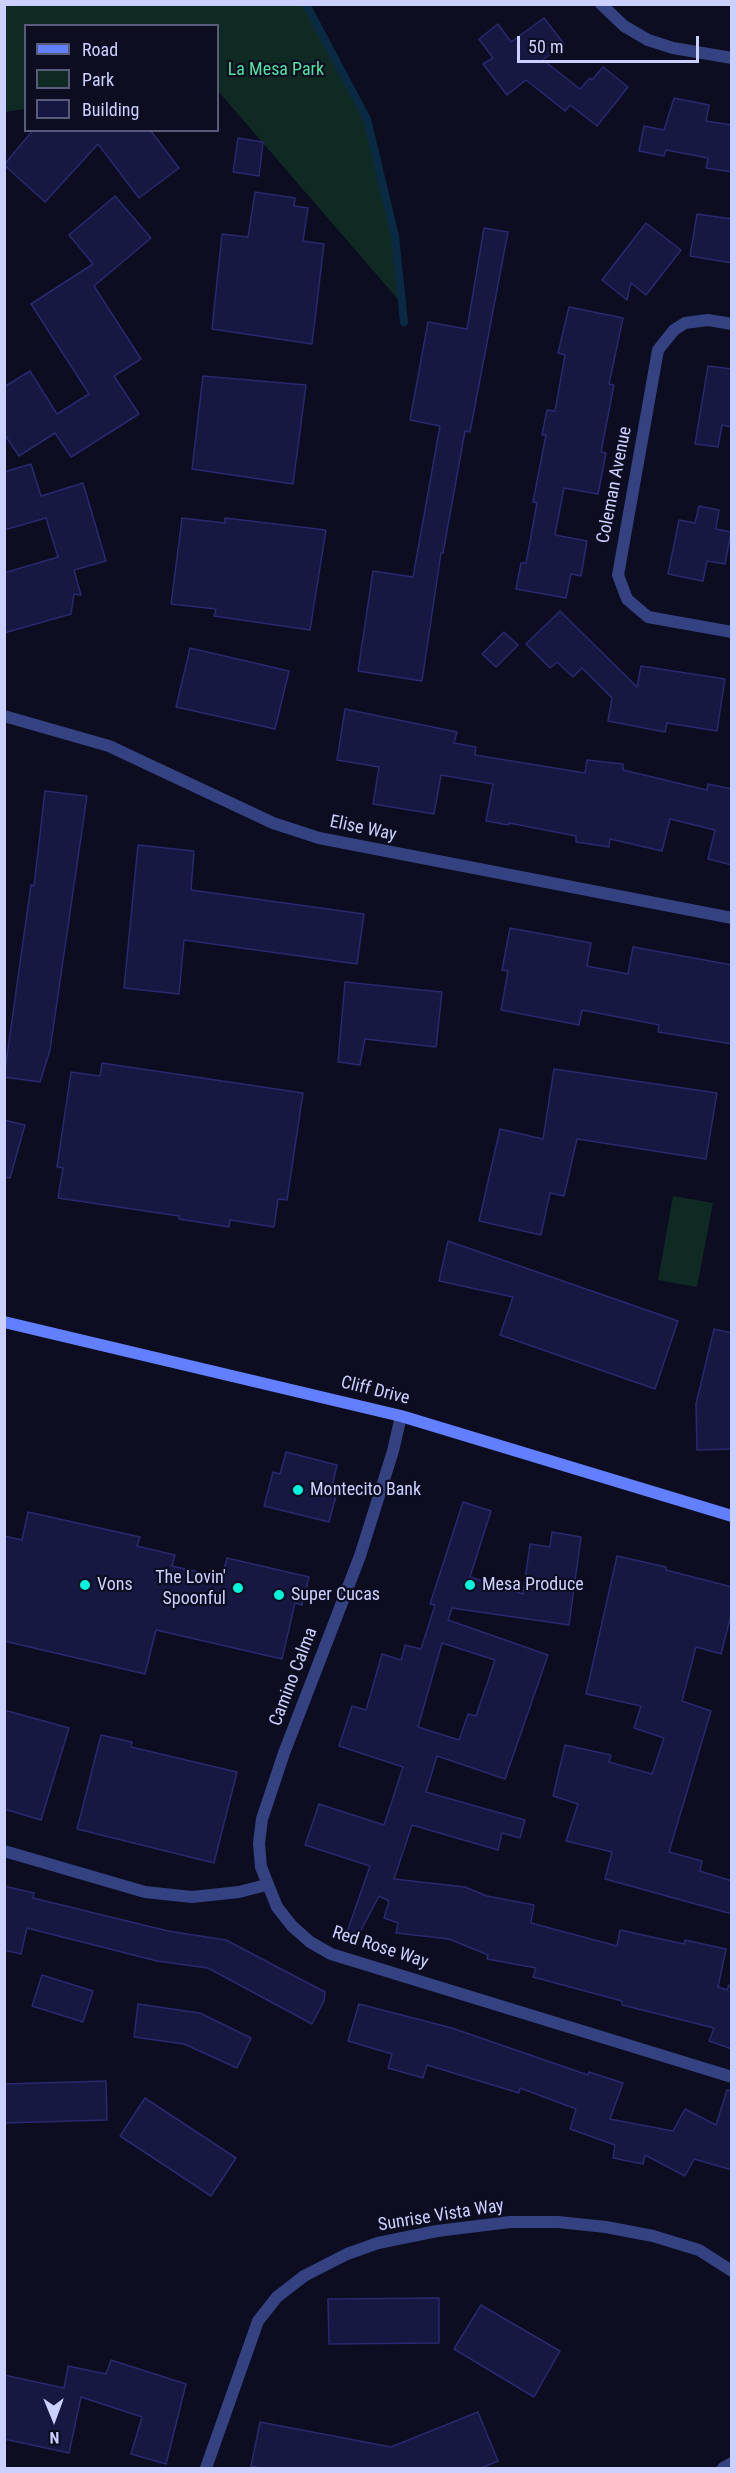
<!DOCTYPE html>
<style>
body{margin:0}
#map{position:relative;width:736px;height:2473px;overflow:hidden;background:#0c0d20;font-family:"Roboto Condensed",sans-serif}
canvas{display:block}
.frame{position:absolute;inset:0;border:6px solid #cbd0ff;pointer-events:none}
.legend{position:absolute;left:24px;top:24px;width:195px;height:108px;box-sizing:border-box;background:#0c0d20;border:2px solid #585b79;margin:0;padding:8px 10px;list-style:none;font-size:18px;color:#cbd0ff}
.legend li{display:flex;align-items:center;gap:12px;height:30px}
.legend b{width:30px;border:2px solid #585b79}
.north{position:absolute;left:24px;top:2389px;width:60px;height:60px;-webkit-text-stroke:4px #0c0d20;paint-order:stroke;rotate:179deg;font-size:16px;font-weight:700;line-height:24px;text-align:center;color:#cbd0ff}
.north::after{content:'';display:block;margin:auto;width:21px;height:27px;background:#cbd0ff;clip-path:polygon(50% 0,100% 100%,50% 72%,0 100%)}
.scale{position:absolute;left:517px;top:36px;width:182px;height:27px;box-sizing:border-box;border:3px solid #cbd0ff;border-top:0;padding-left:8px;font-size:18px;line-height:21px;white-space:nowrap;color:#cbd0ff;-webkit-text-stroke:4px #0c0d20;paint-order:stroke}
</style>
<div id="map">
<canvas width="736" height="2473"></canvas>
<div class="frame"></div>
<ul class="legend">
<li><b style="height:8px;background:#627fff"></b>Road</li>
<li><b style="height:16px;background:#0f2a23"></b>Park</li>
<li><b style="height:16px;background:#171842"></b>Building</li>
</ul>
<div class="north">N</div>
<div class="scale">50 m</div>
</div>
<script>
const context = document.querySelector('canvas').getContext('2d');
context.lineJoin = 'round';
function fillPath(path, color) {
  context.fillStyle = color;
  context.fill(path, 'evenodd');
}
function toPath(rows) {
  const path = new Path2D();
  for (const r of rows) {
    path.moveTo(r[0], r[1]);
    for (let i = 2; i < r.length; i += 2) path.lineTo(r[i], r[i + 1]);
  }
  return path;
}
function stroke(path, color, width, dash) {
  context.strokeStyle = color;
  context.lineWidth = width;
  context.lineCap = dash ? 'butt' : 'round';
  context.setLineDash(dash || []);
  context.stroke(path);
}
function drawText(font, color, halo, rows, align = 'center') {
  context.font = font + ' "Roboto Condensed",sans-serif';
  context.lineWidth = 4.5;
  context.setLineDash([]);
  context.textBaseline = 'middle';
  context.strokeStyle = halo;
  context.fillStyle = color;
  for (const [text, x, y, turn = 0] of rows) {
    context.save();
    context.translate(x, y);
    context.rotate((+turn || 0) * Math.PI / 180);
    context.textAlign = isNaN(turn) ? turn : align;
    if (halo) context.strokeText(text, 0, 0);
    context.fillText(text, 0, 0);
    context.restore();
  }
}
fillPath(toPath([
 [4,5,306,5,367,119,395,236,402,304,218,91,218,26,26,26,25,109,5,112],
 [673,1196,713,1203,697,1287,658,1280]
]), '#0f2a23');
stroke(toPath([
 [306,4,367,119,395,236,404,322]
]), '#092a42', 8);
const building = toPath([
 [544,18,564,44,543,60,580,89,590,78,592,80,603,67,628,87,597,126,570,105,565,111,526,80,507,95,483,64,493,58,479,39,498,24,511,42,544,18],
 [674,98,709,105,706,121,732,125,732,172,706,168,708,158,666,150,664,156,639,151,644,126,664,130,674,98],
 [33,130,150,130,179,168,139,198,98,144,45,202,4,165,33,130],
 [238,138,263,142,259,176,233,172,238,138],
 [255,192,295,198,294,206,308,208,303,241,324,244,312,344,212,329,222,234,248,237,255,192],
 [115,196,151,238,94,286,141,359,114,376,139,414,71,457,55,433,19,456,4,434,4,387,30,371,57,414,89,394,31,304,93,264,69,235,115,196],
 [697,214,732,219,732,263,690,256,697,214],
 [646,223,681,250,646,295,631,283,627,300,602,280,646,223],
 [484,228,508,232,470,432,465,431,443,553,441,553,422,681,358,671,373,571,413,577,440,426,410,420,428,322,467,329,484,228],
 [569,307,623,318,609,384,614,385,601,452,606,453,598,494,564,488,555,535,587,541,581,576,571,574,566,598,516,589,521,563,526,563,537,503,533,502,546,435,542,435,547,410,555,411,565,355,558,353,569,307],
 [708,366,732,369,732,427,722,425,718,447,695,444,708,366],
 [203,376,306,385,293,484,192,469,203,376],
 [31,464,41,496,83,483,106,561,74,570,81,595,74,594,71,614,4,633,4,573,58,557,46,518,4,530,4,472,31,464],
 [699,506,719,510,716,529,731,532,725,564,707,561,703,581,668,574,679,520,695,523,699,506],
 [182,518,225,523,225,518,326,530,310,630,214,616,216,609,171,604,182,518],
 [560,611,637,687,641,666,725,679,717,731,667,723,665,732,608,721,612,698,582,668,573,677,557,662,550,668,526,644,560,611],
 [504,632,518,645,496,667,482,654,504,632],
 [190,648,289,671,275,729,176,707,190,648],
 [345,709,457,732,454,743,476,747,475,755,585,773,587,760,623,764,623,770,707,790,708,784,732,789,732,865,708,859,715,830,670,819,662,851,610,839,609,847,576,842,576,836,509,823,509,825,486,821,493,784,441,775,434,814,373,804,379,767,337,760,345,709],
 [45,791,87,796,50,1050,40,1082,4,1077,31,885,34,886,45,791],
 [138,845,194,851,191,890,364,914,357,964,184,940,179,994,124,988,138,845],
 [510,928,591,943,587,966,628,974,633,947,732,965,732,1044,658,1032,659,1025,582,1010,579,1025,501,1010,508,971,502,970,510,928],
 [345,982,442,992,436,1047,365,1039,360,1065,338,1062,345,982],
 [102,1063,303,1093,287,1200,278,1199,274,1227,230,1220,229,1227,179,1219,179,1216,58,1198,63,1168,57,1167,71,1072,100,1076,102,1063],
 [554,1069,717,1093,706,1159,577,1139,564,1196,550,1193,541,1235,479,1221,500,1129,543,1139,554,1069],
 [4,1120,25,1125,10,1178,4,1177,4,1120],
 [448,1241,678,1321,655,1389,500,1335,513,1297,439,1281,448,1241],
 [714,1329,732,1333,732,1449,697,1450,696,1404,714,1329],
 [286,1452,337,1465,332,1487,338,1489,329,1522,264,1506,273,1472,280,1474,286,1452],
 [463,1502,491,1511,470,1577,523,1594,530,1544,550,1547,552,1532,581,1537,569,1625,452,1608,448,1620,548,1655,505,1779,437,1756,426,1792,525,1820,520,1838,502,1833,498,1850,412,1825,394,1879,465,1887,487,1896,534,1905,531,1923,617,1946,620,1930,684,1944,685,1940,726,1949,718,1987,727,1990,729,1985,732,1985,732,2049,709,2041,714,2028,622,2005,622,2001,533,1977,536,1968,487,1959,488,1955,449,1939,396,1933,398,1923,384,1918,389,1901,379,1896,358,1936,347,1932,370,1866,305,1845,319,1804,384,1825,403,1767,339,1746,352,1706,366,1710,382,1654,401,1660,405,1645,421,1649,435,1605,430,1604,463,1502],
 [442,1643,495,1660,476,1716,468,1714,459,1740,418,1727,442,1643],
 [28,1512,140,1537,137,1546,175,1555,172,1566,222,1577,227,1558,309,1577,302,1605,295,1603,282,1659,156,1630,145,1674,4,1641,4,1536,22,1540,28,1512],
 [617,1556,666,1567,666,1570,732,1587,732,1611,721,1654,696,1647,682,1701,711,1711,669,1852,702,1861,700,1871,732,1881,732,1914,605,1879,612,1852,566,1841,578,1804,553,1796,565,1745,611,1755,609,1762,652,1774,664,1738,634,1728,641,1706,586,1694,617,1556],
 [4,1710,69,1728,41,1820,4,1809,4,1710],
 [101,1735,132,1742,131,1747,237,1772,214,1863,77,1829,101,1735],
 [4,1886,34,1893,33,1898,168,1931,226,1940,325,1992,324,2001,312,2024,208,1968,157,1961,27,1928,21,1954,4,1950,4,1886],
 [42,1975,93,1991,83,2022,32,2006,42,1975],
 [138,2004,200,2013,251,2038,237,2068,184,2044,134,2037,138,2004],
 [359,2004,452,2028,588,2075,589,2072,623,2083,610,2119,673,2131,685,2109,716,2125,727,2090,732,2091,732,2170,694,2159,685,2176,645,2155,643,2164,613,2158,615,2145,570,2129,576,2109,520,2088,519,2093,427,2065,423,2078,388,2068,392,2054,348,2041,359,2004],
 [106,2081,107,2120,4,2123,4,2084,106,2081],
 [145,2098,236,2158,211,2196,120,2136,145,2098],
 [439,2298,439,2343,329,2344,328,2299,439,2298],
 [481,2305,560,2351,534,2397,454,2349,481,2305],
 [111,2360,186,2384,166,2464,131,2454,142,2417,81,2397,69,2453,4,2439,4,2375,64,2388,68,2366,106,2374,111,2360],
 [478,2412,498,2461,479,2469,265,2469,251,2466,260,2422,391,2447,478,2412]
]);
fillPath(building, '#171842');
stroke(building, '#28296e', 1.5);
stroke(toPath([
 [601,4,624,26,648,40,673,48,732,58],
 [732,324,708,320,685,323,674,330,658,350,618,575,627,599,648,617,732,632],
 [4,716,109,746,273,823,319,838,732,918],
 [401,1416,393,1451,360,1556,284,1753,262,1819,259,1843,261,1867,277,1907,292,1926,310,1942,331,1954,732,2077],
 [4,1851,145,1892,192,1897,239,1892,266,1885],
 [206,2468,258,2321,277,2297,304,2276,347,2254,378,2243,437,2231,510,2222,558,2222,606,2227,653,2236,699,2250,732,2271],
 [723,2468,732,2463]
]), '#354281', 12);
stroke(toPath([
 [4,1322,401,1416,732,1516]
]), '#627fff', 12);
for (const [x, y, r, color] of [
 [298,1490,6,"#00f6da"],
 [85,1585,6,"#00f6da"],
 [470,1585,6,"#00f6da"],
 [238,1588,6,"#00f6da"],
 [279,1595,6,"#00f6da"]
]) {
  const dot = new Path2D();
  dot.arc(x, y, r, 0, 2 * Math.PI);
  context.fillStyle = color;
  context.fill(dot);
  stroke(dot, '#0c0d20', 2);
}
drawText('18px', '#53e3a0', '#0c0d20', [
 ["La Mesa Park",276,70]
]);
drawText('18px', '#cbd0ff', '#0c0d20', [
 ["Coleman Avenue",615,485,-79],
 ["Elise Way",363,829,12],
 ["Cliff Drive",375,1391,14],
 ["Camino Calma",294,1677,-69],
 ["Red Rose Way",380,1948,18],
 ["Sunrise Vista Way",441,2216,-9]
]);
drawText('18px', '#cbd0ff', '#0c0d20', [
 ["Montecito Bank",310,1490],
 ["The Lovin'",226,1578,"right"],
 ["Spoonful",226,1599,"right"],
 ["Vons",97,1585],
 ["Mesa Produce",482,1585],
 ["Super Cucas",291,1595]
], 'left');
</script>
